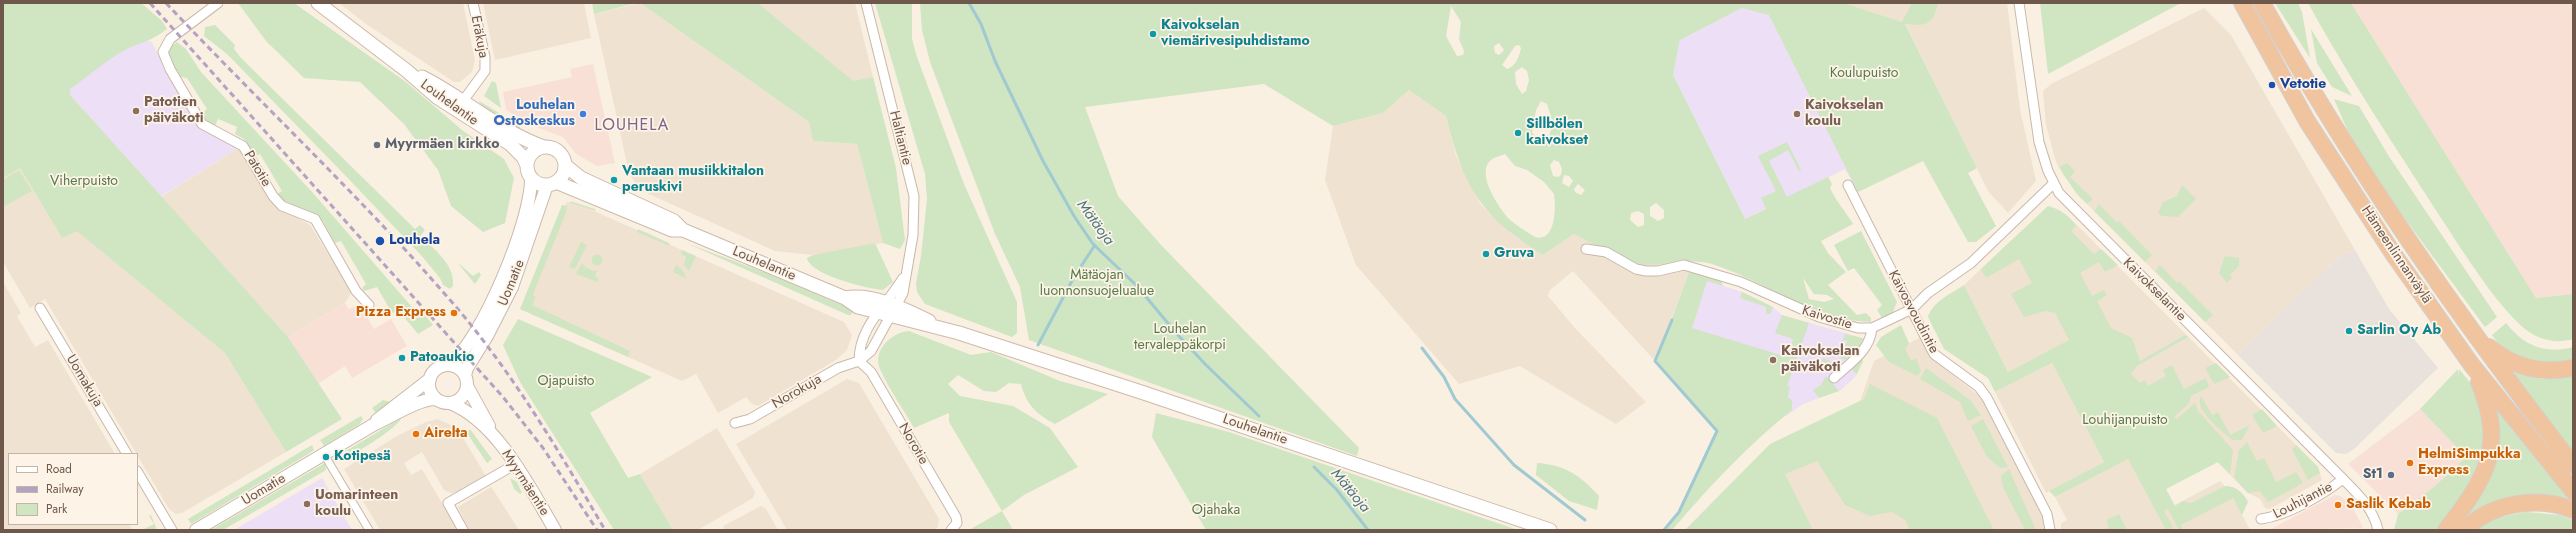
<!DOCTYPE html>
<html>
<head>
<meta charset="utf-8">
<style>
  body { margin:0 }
  #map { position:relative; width:2576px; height:533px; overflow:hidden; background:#f9f0e2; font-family:Jost,sans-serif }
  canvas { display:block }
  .frame { position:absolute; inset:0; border:4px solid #6e574b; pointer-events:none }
  .legend { position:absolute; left:8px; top:453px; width:130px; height:72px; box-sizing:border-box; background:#fdf4e7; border:1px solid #c4b5a9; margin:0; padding:5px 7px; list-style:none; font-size:12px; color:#6e574b }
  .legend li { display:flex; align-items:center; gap:8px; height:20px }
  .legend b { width:20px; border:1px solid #c4b5a9 }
</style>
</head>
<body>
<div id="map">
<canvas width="2576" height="533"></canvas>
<div class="frame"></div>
<ul class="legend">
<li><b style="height:5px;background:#fff"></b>Road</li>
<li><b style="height:5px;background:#b3a2c1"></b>Railway</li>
<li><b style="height:11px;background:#d0e5c2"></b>Park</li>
</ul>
</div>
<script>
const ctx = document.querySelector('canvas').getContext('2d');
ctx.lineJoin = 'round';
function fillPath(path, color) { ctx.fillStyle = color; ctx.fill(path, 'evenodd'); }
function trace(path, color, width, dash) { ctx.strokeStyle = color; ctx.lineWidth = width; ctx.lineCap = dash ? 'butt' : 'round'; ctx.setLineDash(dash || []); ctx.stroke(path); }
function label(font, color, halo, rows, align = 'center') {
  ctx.font = font + ' Jost,sans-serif'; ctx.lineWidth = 3.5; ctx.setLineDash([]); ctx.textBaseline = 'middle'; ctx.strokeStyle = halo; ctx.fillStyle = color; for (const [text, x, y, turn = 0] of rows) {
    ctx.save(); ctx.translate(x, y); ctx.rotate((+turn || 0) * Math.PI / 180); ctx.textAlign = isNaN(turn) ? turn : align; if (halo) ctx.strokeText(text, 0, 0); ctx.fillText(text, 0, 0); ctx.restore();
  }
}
fillPath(new Path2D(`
  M339,3H463L475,60L472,72L460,82H454L366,24Z
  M483,3H584L591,38L495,60Z
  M640,3L809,122L813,141L857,144L883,243L813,255L775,251L640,190L629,173L594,14Z
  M758,3H855L873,77L853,82Z
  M1844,3H2007L2020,109L2036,181L2008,213L1988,191L1905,23Z
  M2204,8L2231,35L2355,250L2341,256L2308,286L2238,355L2077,194L2064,176L2056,162L2046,125L2043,91L2051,84Z
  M1409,90L1446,116L1456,156L1481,205L1515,237L1543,255L1574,234L1639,264L1677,262L1689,272L1655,361L1573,271L1550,290L1548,296L1574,327L1646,402L1616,424L1520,366L1459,384L1356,265L1325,180L1333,126L1383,113Z
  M240,147L271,202L310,225L352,292L345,303L288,337L161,197Z
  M20,168L62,238L77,230L225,353L286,452L182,513L176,514L169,509L45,299L30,308L3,262V178Z
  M567,202L576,203L844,322L852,335L847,350L836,360L758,406L752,404L746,397L718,413L696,374L682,381L520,309Z
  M2074,222L2318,467L2322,480L2270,509L2265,508L2260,499L2248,493L2071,314L2035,243Z
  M2016,236L2070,340L2008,372L1964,285Z
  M3,282L21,313L17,316L35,347L48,340L115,454H9V524H129L132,530H3Z
  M1921,337L1934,360L1978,395L1986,405L2029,486L2043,518L2045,530H1788L1761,478L1848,436L1874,361Z
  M2052,363L2104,462L2046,493L1995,392Z
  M847,379L859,383L939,519L938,527L933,530H787L736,444Z
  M438,419L457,428L486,476L458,492L451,493L444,490L422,452L404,463L411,475L422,469L458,530H380L344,469L397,436L426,422Z
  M717,428L755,492L753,498L698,530H673L640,474Z
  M2128,458L2158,514L2220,481L2231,493L2250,530H2061V523L2067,520L2055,497Z
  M491,487L492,488L519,530H469L458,507Z
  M761,506L766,509L778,530H725L723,526Z`), '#f0e2d1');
fillPath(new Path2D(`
  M2351,3H2573V294L2536,298Z
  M593,64L615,163L597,166L576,154L563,137L531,125L506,110L503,92L572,77L570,69Z
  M345,303L349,309L360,305L374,329L391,319L407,346L352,378L345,366L318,384L288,337Z
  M2420,409L2466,457L2435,486L2398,514L2348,464Z
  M2335,495L2340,496L2352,506L2363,528L2269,530Z`), '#f9e0d6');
fillPath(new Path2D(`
  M2355,250L2389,309L2438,368L2354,449L2346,454L2336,453L2238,355L2308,286L2341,256Z`), '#e9e2dc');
fillPath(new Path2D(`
  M1742,8L1769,14L1867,188L1858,192L1845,169L1745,219L1673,75L1680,40Z
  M115,40L151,41L197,126L240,147L160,197L70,95V86Z
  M1702,279L1742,292L1773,307L1782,315L1866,339L1863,359L1856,376L1841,390L1803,404L1786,416L1669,342Z
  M322,478L352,530H234Z`), '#eddff5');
fillPath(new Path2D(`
  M3,3H141L162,21L167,29C151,41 145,41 129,48C108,58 89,76 70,89V95L288,337L342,419L286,452L225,353L77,231L62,238L20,168L3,178Z
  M238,3H294L406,82L462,130L504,159L514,178L505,223L483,232L451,206L438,170L404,124L360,82L304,78L266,41Z
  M592,3H636L594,14Z
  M640,3H758L853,81L873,77L896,168L905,240L900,249L883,243L857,144L813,141L809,122Z
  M875,3H912V39L917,57L964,184L1017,302V333L1012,337L925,304L917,292L916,283L921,256L927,199L925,174Z
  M920,3H1527L1531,5L1530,3H1844L1902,22L1912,3H1938C1933,26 1926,26 1905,24L1977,168L1968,173L1996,226L1976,242H1968L1923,161L1858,192L1769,15L1742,8L1680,40L1673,75L1745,219L1766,209L1761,198L1776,191L1758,156L1787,142L1801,170L1799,171L1788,150L1769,161L1787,197L1828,177L1832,184L1830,188C1836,201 1846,212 1853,224L1821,241L1828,253L1846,272L1828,285L1857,315L1866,313L1871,318V322C1814,321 1765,281 1712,264C1688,257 1665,267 1640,264C1626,263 1589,241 1574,234L1543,255C1480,216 1463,186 1446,116L1409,90L1383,113L1333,126L1264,84L1085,107L1118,196L1161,245L1359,448L1357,456L1029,340L1020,287L995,234L930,62L922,30ZM1451,6L1461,22L1459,39L1464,51L1463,55L1457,56L1446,36ZM1499,43L1504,50L1499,55L1495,53L1494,46ZM1519,45L1521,48C1519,57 1516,66 1507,69L1502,65L1515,46ZM1522,67L1527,71L1529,80L1526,91L1522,94L1516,84L1515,72ZM1541,101L1547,104L1553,123L1548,140L1543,143L1532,133L1536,110ZM1505,154L1515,166L1527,170L1544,182L1554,194C1556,207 1556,243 1535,237C1526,231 1517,226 1509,219C1499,208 1475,173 1491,160C1494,157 1501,156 1505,154ZM1554,160L1559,162L1562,169L1561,175L1558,177L1553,176L1550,165ZM1564,175L1569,176L1573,181L1569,187L1562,183ZM1578,184L1585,190L1581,195L1575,192L1574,189ZM1656,203L1664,210V218L1658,221L1650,216V207ZM1638,211L1644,214V225L1638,227L1630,220L1631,213ZM1803,278L1814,294L1827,295L1834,299L1824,302L1809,299Z
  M2040,3H2181L2048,74Z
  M2275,3H2298L2302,12L2310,58Z
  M2308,3H2351L2536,298L2573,294V339C2556,344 2539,340 2525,329C2495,304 2461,248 2439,215C2394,145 2348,76 2308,3Z
  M215,25L235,45L234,49L241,58L415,229L420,225L425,230L420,236C434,249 455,264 453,286L450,289L443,285L440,278L420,254L341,171L227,54L204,36L205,27Z
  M2311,29L2352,96L2332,87L2317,63Z
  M177,42L186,49L201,72L313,193L418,314L425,315L433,325L418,334L399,311L392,313L377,287L364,291L362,288L366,284L341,241L335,243L323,221L281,199L277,194L282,191L260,154L254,157L244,139L235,134L237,127L218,119L215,126L207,122L201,114L207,109L187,78L180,77L170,60L168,49Z
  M492,81L496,83L501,108L484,96Z
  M2334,99L2359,106L2388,155L2497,317L2485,327L2397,208L2352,141Z
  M479,101L516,123L520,126V131L482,108Z
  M2067,163L2075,171L2070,177L2093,199L2087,204L2077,194L2059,167Z
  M19,170L32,191L3,207V180Z
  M2182,185L2196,199L2178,217L2162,216L2158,213L2163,202L2177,196Z
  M570,201L595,209L596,211L571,203Z
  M2099,204L2117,223L2119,221L2152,255L2145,262L2094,211Z
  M562,205L567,206L566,213L535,289L533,296L536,297L532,305L630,351L628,357L520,309Z
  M2048,206C2060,209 2070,216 2076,226L2071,231L2094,254L2101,249L2118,265L2105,272L2099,262L2080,273L2092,296L2104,290L2107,295L2097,301L2111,328L2132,338L2140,361L2185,335L2188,337L2137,366L2131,374L2140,383L2145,380L2148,386L2166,376L2163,370L2172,365L2184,389L2206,378L2209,387L2191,396L2189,403L2174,417L2177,419L2195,403L2198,411L2233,450L2230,474L2218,462L2166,489L2175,506L2183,501L2191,503L2225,486C2236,486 2244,493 2248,502L2242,515L2233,498L2181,525L2183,530H2179L2168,509L2164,511L2173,527L2166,530L2128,459L2055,497L2049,491L2104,462L2052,363L1995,392L1988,378L1944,349L1928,317C1933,301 1951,294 1964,285L2008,372L2069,340L2055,313L2045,311L2024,317L2011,294L2032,283L2019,259L1986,278L1981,269Z
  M638,229L669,243L670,246L637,232Z
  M1861,231L1897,302L1893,312L1882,318L1877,310L1882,305L1854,268L1848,271L1834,245Z
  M581,242L587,245L575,269L569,267Z
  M686,243L766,273L854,310L851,315H848Z
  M875,243L893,282L883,290C868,289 810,275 807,258L813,255Z
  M682,250L696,256L689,271L684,265L686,257L681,254Z
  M591.5 260a5.5 5.5 0 1 1 11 0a5.5 5.5 0 1 1-11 0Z
  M2225,256L2239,258V266L2230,275L2232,278L2227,283L2219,273Z
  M457,262L473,276L479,272L481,275L475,284Z
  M582,263L585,267L593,271L597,270L595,275L598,279V282L576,274Z
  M676,265L683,271L687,279L673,272Z
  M2160,265L2177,283L2179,281L2213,315L2205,322L2155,271Z
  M1685,269L1721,280L1723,286L1707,281L1692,328L1787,357L1793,339L1775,333L1782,315L1809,323L1787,386L1790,387L1788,397L1792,400V410C1748,445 1709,487 1672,530H1664L1679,512L1717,431L1656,361L1689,272Z
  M1742,292L1773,307L1770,314H1766V307L1740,298Z
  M518,319L652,377L590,413L628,478L640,474L673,530H614L520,382L503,345Z
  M2506,323C2523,345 2545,355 2573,347V361C2539,368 2512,363 2492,335Z
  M1901,325L1909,343L1905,349L1911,361L1916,358L1921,371L1917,376L1889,362L1876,345L1881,337Z
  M909,331L971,355L991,352L1060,381L1108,394L1055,424C1036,414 1026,404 1021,384L1009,383L996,392L984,391L958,375L948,384L960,396L1013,406L1050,428L1078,467L1024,495L1002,511L1013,530H969L1002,511L949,422V413L914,428C903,409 889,389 880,369C872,350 892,332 909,331Z
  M1845,334L1866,339L1854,355L1845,360L1839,357L1843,356L1847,341L1843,340Z
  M1823,358L1832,362L1835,367L1831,371L1820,365Z
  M1862,359L1863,361L1857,374L1851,369Z
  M2216,363L2230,377L2214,384L2205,368Z
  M1926,368L1970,400L1981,415L1968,421L1960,402L1920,379Z
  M2458,369V376L2459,369L2474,387L2478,397L2487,442L2474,483L2438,530H2394L2398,514L2435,486L2466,457L2420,409Z
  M2515,373L2542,379L2573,373V451L2513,375Z
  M1826,376L1839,391L1819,398L1813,390L1821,385Z
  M1870,384L1937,418L1994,530H1909L1906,521L1892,512L1870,516L1845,505L1817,461L1785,474L1813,530H1685L1770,444L1864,399Z
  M2201,396L2212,415L2218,412L2230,435L2250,425L2242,440H2232C2223,432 2193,409 2201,396Z
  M383,400L390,402L376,413L372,408Z
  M2262,409L2277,426L2263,433L2252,415Z
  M2498,411L2568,499L2532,501L2458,530H2451L2473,501Z
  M1156,413L1229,432L1518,530H1206L1152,437Z
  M361,416L363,419L360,424L324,446L320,440Z
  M401,418C400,427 340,465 332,462L331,460Z
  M1983,419L2008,467L2000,468L1987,457L1971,426Z
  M470,429L492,459L487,463L467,433Z
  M2247,442L2257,461L2264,458L2276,482L2296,472L2303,483L2268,502L2260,491L2248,493L2234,478L2239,450Z
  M312,445L314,450L310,453L191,524L188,519Z
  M2296,445L2318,467L2320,473L2308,480L2292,449Z
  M325,463L326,470L223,530H211Z
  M1537,463C1565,465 1580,475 1599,496L1597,510L1569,501L1536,475Z
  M2009,469L2036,530H2025L2003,487L2001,476Z
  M510,478L517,482L522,493L520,494L514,489Z
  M2526,512L2560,515L2573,520V530H2475L2494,518Z
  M2119,514L2127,530H2104L2109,527L2106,520Z
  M151,515L157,530H142L154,524L149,516Z`), '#d0e5c2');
trace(new Path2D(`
  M969,3L981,24L995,61L1043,161L1074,216L1093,244L1136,285L1177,334L1206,365L1259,416
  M1038,345L1074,277L1095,245
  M1422,348L1444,377L1455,399L1514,465L1585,520
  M1314,467L1337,490L1368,530
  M1664,530L1679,512L1717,431L1655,361L1672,320`), '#a0cad1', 3);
const pedestrian = new Path2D(`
  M328,461L369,530`);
const minor = new Path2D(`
  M218,3L170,39L163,52L170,69L202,124L243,146L273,196L282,206L315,219L356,291L369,305
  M2019,3L2039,142L2048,171L2059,193L2343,479C2358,494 2373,508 2378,530
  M460,105L485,71V57L473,3
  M1848,185L1934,354L1979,387L1987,398L2047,514L2050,530
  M1586,249L1606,252L1636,269L1646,271H1658L1684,265L1741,282L1819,317L1858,328H1872L1912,309L1928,293L1971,263L2053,184
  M40,308L127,454
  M859,361L871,372L956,517L957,523L951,530
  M859,361C859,326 887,305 903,278
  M1834,378C1850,363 1870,351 1872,328
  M735,423L750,419L838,368L859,361L871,351L903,293L913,235L914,196L866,3
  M137,471L172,530
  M2261,519C2288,515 2321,496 2343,479
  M463,530L448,503L514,465`);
const tertiary = new Path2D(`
  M429 384a19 19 0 1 1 38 0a19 19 0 1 1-38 0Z
  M449,365C482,341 532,219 531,178
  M465,375L467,368L487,336L512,287L547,185
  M467,386L489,426
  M450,403C498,422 530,488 555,530
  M377,420L430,379
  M196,530L373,425C391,417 418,399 436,399`);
const secondary = new Path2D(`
  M318,3L407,71L438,98L510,144L523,157L527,165
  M422,77C464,98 499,131 544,147
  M527 166a19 19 0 1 1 38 0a19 19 0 1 1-38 0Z
  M565,165L581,178L674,221L683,230L845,298L858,307L959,333L1144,393L1550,530
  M556,182L672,230H683
  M845,298C873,293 904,309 929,321`);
const trunk = new Path2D(`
  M2242,3L2307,121L2394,255L2471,364L2573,491
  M2262,3C2352,166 2459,318 2573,465
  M2489,347C2515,368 2540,374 2573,368
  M2446,530C2486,478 2506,448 2479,382
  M2465,530C2490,503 2539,495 2573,510`);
trace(pedestrian, '#c9b8aa', 9);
trace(minor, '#c9b8aa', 11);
trace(tertiary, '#c9b8aa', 14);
trace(secondary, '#cebaaa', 15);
trace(trunk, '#d6d0cd', 18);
trace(pedestrian, '#fff', 7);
trace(minor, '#fff', 9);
trace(tertiary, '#fff', 12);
trace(secondary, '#fff', 13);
trace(trunk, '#f0c49e', 16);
trace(new Path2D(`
  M150,3L503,397L543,448L597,530
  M166,3C260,103 361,197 451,301C511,370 559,451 605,530`), '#b3a2c1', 3, [6, 4]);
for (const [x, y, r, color] of [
  [1153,34,4,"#0f9aa8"],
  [2272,85,4,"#1a4fb4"],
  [136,111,4,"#8d6e63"],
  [583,114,4,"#3f7fe0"],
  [1797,114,4,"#8d6e63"],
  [1518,133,4,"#0f9aa8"],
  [377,145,4,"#6b7280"],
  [614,180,4,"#0f9aa8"],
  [380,241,5,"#1a4fb4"],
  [1486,254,4,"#0f9aa8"],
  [454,313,4,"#e8710a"],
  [2349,331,4,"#0f9aa8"],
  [402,358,4,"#0f9aa8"],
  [1773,360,4,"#8d6e63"],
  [416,434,4,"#e8710a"],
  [326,457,4,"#0f9aa8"],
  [2410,463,4,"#e8710a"],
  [2391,475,4,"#5c6f8a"],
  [307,504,4,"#8d6e63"],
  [2338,505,4,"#e8710a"]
]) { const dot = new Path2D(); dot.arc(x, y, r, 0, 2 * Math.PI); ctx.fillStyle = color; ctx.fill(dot); trace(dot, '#fdf4e7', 1.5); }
label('bold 14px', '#0d838f', '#fdf4e7', [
  ["Kaivokselan",1161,26],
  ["viemärivesipuhdistamo",1161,42],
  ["Sillbölen",1526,125],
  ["kaivokset",1526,141],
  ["Vantaan musiikkitalon",622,172],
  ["peruskivi",622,188],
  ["Gruva",1494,254],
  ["Sarlin Oy Ab",2357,331],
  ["Patoaukio",410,358],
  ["Kotipesä",334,457]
], 'left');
label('14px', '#6e574b', '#fdf4e7', [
  ["Eräkuja",479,37,79],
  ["Louhelantie",449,103,36],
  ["Haltiantie",900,138,76],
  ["Patotie",257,169,59],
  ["Hämeenlinnanväylä",2396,255,56],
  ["Louhelantie",764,264,23],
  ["Uomatie",512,283,-68],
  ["Kaivokselantie",2154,290,45],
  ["Kaivosvoudintie",1913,312,62],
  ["Kaivostie",1827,318,17],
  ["Uomakuja",84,381,59],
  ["Norokuja",797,392,-30],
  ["Louhelantie",1255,430,19],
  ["Norotie",913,444,60],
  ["Myyrmäentie",525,483,57],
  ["Uomatie",264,490,-31],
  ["Louhijantie",2303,501,-27]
]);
label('14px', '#557947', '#fdf4e7', [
  ["Koulupuisto",1864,74],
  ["Viherpuisto",84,182],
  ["Mätäojan",1097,276],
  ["luonnonsuojelualue",1097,292],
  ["Louhelan",1180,330],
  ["tervaleppäkorpi",1180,346],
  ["Ojapuisto",566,382],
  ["Louhijanpuisto",2125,421],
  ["Ojahaka",1216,511]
]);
label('bold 14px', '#164399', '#fdf4e7', [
  ["Vetotie",2280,85],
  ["Louhela",389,241]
], 'left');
label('bold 14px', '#785e54', '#fdf4e7', [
  ["Patotien",144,103],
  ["päiväkoti",144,119],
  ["Kaivokselan",1805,106],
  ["koulu",1805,122],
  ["Kaivokselan",1781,352],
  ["päiväkoti",1781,368],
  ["Uomarinteen",315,496],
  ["koulu",315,512]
], 'left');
label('bold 14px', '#366cbe', '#fdf4e7', [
  ["Louhelan",575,106],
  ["Ostoskeskus",575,122]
], 'right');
label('bold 14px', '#5b616d', '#fdf4e7', [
  ["Myyrmäen kirkko",385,145]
], 'left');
label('bold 14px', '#c56008', '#fdf4e7', [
  ["Pizza Express",446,313,"right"],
  ["Airelta",424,434],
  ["HelmiSimpukka",2418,455],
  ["Express",2418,471],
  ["Saslik Kebab",2346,505]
], 'left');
label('bold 14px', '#4e5e75', '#fdf4e7', [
  ["St1",2383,475]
], 'right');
label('italic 15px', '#477680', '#fdf4e7', [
  ["Mätäoja",1095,223,54],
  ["Mätäoja",1350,491,50]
]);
ctx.letterSpacing = '1px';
label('16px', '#7d638b', '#fdf4e7', [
  ["LOUHELA",632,126]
]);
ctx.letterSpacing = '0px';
</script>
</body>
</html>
